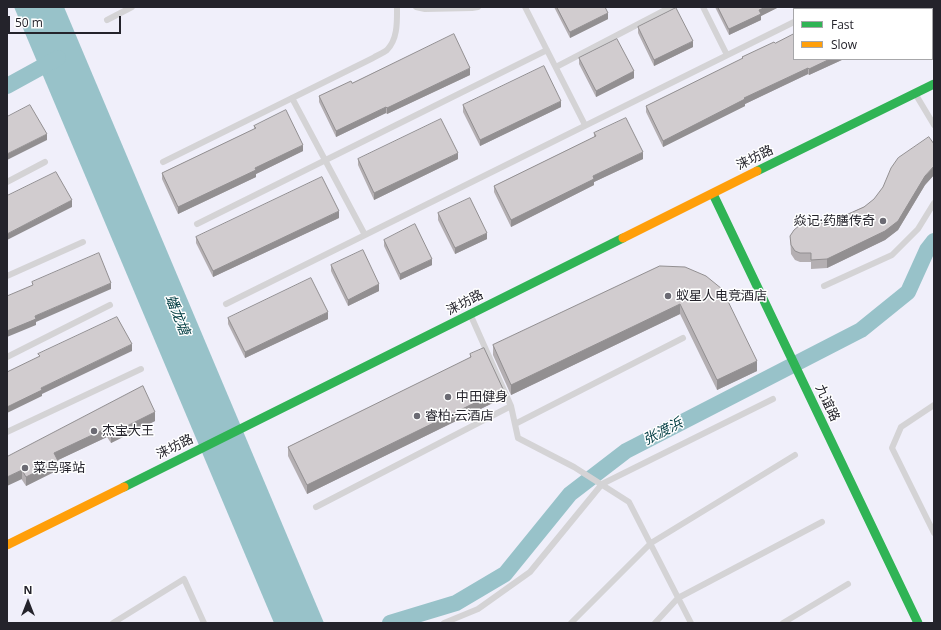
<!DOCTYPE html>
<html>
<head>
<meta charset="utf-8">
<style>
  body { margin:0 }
  #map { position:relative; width:941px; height:630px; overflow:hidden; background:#f0effa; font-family:"Open Sans",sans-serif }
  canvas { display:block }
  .frame { position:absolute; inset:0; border:8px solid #24232b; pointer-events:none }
  .legend { position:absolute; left:793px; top:8px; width:140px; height:52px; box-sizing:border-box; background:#fff; border:1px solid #a7a7aa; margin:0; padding:5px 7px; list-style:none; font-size:12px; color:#24232b }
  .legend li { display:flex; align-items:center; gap:8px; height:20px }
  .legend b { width:20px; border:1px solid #a7a7aa }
  .north { position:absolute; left:8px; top:582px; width:40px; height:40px; -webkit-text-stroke:3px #fff; paint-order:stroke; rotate:0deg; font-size:11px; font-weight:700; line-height:16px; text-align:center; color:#24232b }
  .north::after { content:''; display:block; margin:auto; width:14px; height:18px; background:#24232b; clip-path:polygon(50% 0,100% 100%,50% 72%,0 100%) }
  .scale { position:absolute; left:8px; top:16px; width:113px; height:18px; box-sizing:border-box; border:2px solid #24232b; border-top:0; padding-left:5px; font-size:12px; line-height:14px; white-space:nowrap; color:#24232b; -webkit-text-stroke:3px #fff; paint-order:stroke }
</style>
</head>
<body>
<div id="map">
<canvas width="941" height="630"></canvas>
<div class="frame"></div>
<ul class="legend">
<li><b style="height:5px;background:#30b455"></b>Fast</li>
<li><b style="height:5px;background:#ff9f0a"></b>Slow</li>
</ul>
<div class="north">N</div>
<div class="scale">50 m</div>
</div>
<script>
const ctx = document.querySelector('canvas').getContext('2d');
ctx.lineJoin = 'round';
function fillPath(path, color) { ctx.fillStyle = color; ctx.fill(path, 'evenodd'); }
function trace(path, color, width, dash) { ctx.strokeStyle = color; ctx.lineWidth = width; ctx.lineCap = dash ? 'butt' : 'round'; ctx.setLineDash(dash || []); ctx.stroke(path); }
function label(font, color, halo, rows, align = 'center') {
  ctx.font = font + ' "Open Sans","Noto Sans SC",sans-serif'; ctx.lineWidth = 3; ctx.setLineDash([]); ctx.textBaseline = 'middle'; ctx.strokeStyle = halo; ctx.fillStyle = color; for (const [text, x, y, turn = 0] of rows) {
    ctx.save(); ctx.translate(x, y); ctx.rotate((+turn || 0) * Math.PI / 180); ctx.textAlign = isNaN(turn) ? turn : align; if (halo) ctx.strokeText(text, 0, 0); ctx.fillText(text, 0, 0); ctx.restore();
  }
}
fillPath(new Path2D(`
  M14,7H64L324,623H274Z`), '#98c2c9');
trace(new Path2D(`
  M7,86L58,58
  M390,623L456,603L505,574L570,494L626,451L861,330L908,292L927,250L934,241`), '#98c2c9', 16);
trace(new Path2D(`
  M416,7L425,9L472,8L478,7
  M525,7L585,125
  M703,7L727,55
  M820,9L824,7
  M107,20L132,7
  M556,67L671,7
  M916,95L934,125
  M292,98L365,235
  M163,162L373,58C378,55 383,53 387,50C398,39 397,21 397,7
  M7,182L45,162
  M197,224L547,50
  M7,276L83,242
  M824,286L892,255L918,229L934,203
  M226,304L794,22
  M471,316L511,406L518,438L574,467L629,502L691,623
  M7,357L110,305
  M934,405L901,427L892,448L934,533
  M515,424L683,338
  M7,432L141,369
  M316,507L511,406
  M113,623L184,579L204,623
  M444,623L478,609L530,572L602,484L773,399
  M571,623L651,543L795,455
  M655,623L678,598L822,522
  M783,623L848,584`), '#d4d3d5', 6);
trace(new Path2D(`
  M757,171L934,84
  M713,194L918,623
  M124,487L623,238`), '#30b455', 9);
trace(new Path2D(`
  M623,238L757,171
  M7,545L124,487`), '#ff9f0a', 9);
fillPath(new Path2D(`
  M554,7H605L608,19L570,38Z
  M715,7H779L761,16V20L729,35Z
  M904,7H934L932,9H905Z
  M638,27L693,47L654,66L638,33Z
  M775,43L794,59H844L809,75L808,74L745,104V106L663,147L646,112V106L742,59V57Z
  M579,58L634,78L596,97L579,64Z
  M470,75L387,114L386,113L336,137L319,102V96L352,83Z
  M463,105L561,107L480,146L463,112Z
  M254,126L303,151L256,174V177L178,214L162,179V173L254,129Z
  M594,133L643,159L594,182V185L511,227L494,192V186L594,137Z
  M358,159H458L374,200L358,165Z
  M934,175L925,185L898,230L885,240L827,268L811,269V262H800L795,260L791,254L790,236L813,225L828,223Z
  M438,213L487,239L455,254L438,220Z
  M339,218L213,277L196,243V237Z
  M384,240L432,265L400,280L384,246Z
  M331,265L379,291L348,306L331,271Z
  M660,266L757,371L717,390L680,314L511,395L493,355V345Z
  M228,318L328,319L245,358L228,324Z
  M470,354L503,398L307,494L288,456V447L470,358Z
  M143,386L155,421L111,443L107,437L58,460V470L26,486L7,457Z`), '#b4afb2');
fillPath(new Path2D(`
  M766,7H779L761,16V20L729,35V29L759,10Z
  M934,8V14L932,15V9Z
  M608,13V19L570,38V32Z
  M693,41V47L654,66V60Z
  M830,59H844L809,75V69Z
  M470,68V75L387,114V108Z
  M808,68V74L745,104V106L663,147V141L744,98Z
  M634,71V78L596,97V91Z
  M561,101V107L480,146V140Z
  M386,107V113L336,137V131Z
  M47,134V140L7,160V154Z
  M303,145V151L256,174V177L178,214V207L255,168Z
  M643,152V159L594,182V185L511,227V220L593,176Z
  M458,153V159L374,200V193Z
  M934,166V175L925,185L898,230L885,240L827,268V259L925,176Z
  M72,200V207L7,240V234Z
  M339,211V218L213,277V271Z
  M487,233V239L455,254V248Z
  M432,259V265L400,280V274Z
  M111,283V289L36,322V325L7,337V331L35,316Z
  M379,284V291L348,306V300Z
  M680,304V314L511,395V385Z
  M328,312V319L245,358V352Z
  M132,344V351L42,394V396L7,413V407L41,388Z
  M757,361V371L717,390V380Z
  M503,389V398L307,494V485Z
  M155,412V421L111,443V434Z
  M107,428V437L54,462V453Z
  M58,461V470L26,486V477Z
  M22,470V479L7,486V477Z`), '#928f91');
const building = new Path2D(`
  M557,7H605L608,13L570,32Z
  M718,7H766L759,10L761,14L729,29Z
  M854,7H879L880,9H850Z
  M907,7H934V8L932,9H908Z
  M676,8L693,41L654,60L638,27Z
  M454,34L470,68L387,108L386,107L336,131L319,96L351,81L352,83Z
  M794,34V59H830L809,69L808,68L744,98L745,99L663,141L646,106L743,58L742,57L774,42L775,43Z
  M617,39L634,71L596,91L579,58Z
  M544,66L561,101L480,140L463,105Z
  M30,105L47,134L7,154V117Z
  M286,110L303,145L255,168L256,170L178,207L162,173L256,128L254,126Z
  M626,118L643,152L593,176L594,179L511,220L494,186L596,136L594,133Z
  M441,119L458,153L374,193L358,159Z
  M929,137L934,144V166L925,176L898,221L885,231L827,259L811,260V253H800L795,251L791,245L790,236L794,230L800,225H813V223H828L864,207L874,199L883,187L891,168L898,158Z
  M56,172L72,200L7,234V196Z
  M322,177L339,211L213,271L196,237Z
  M470,198L487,233L455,248L438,213Z
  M415,224L432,259L400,274L384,240Z
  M363,250L379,284L348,300L331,265Z
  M99,253L111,283L35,316L36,319L7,331V296L33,285L32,282Z
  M660,266L685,267L706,276L722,289L757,361L717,380L680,304L511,385L493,345Z
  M311,278L328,312L245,352L228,318Z
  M117,317L132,344L41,388L42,390L7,407V372L40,356L38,354Z
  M484,348L503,389L307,485L288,447L471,357L470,354Z
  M143,386L155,412L111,434L107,428L54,453L58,461L26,477L22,470L7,477V457Z`);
fillPath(building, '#d1cccf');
trace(building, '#928f91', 1);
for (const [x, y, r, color] of [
  [883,221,4,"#6b6a73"],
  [668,296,4,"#6b6a73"],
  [448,397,4,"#6b6a73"],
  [417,416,4,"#6b6a73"],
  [94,431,4,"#6b6a73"],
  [25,468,4,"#6b6a73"]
]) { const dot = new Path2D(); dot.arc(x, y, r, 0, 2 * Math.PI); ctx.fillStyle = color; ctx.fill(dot); trace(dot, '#fff', 1.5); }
label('13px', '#24232b', '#fff', [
  ["涞坊路",755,158,-26],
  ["涞坊路",465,303,-27],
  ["九谊路",827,403,65],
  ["涞坊路",175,447,-26]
]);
label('13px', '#24232b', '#fff', [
  ["焱记·药膳传奇",875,221,"right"],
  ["蚁星人电竞酒店",676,296],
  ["中田健身",456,397],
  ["睿柏·云酒店",425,416],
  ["杰宝大王",102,431],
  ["菜鸟驿站",33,468]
], 'left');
label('italic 14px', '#084247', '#fff', [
  ["蟠龙塘",177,315,68],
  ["张渡浜",663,432,-27]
]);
</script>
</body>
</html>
